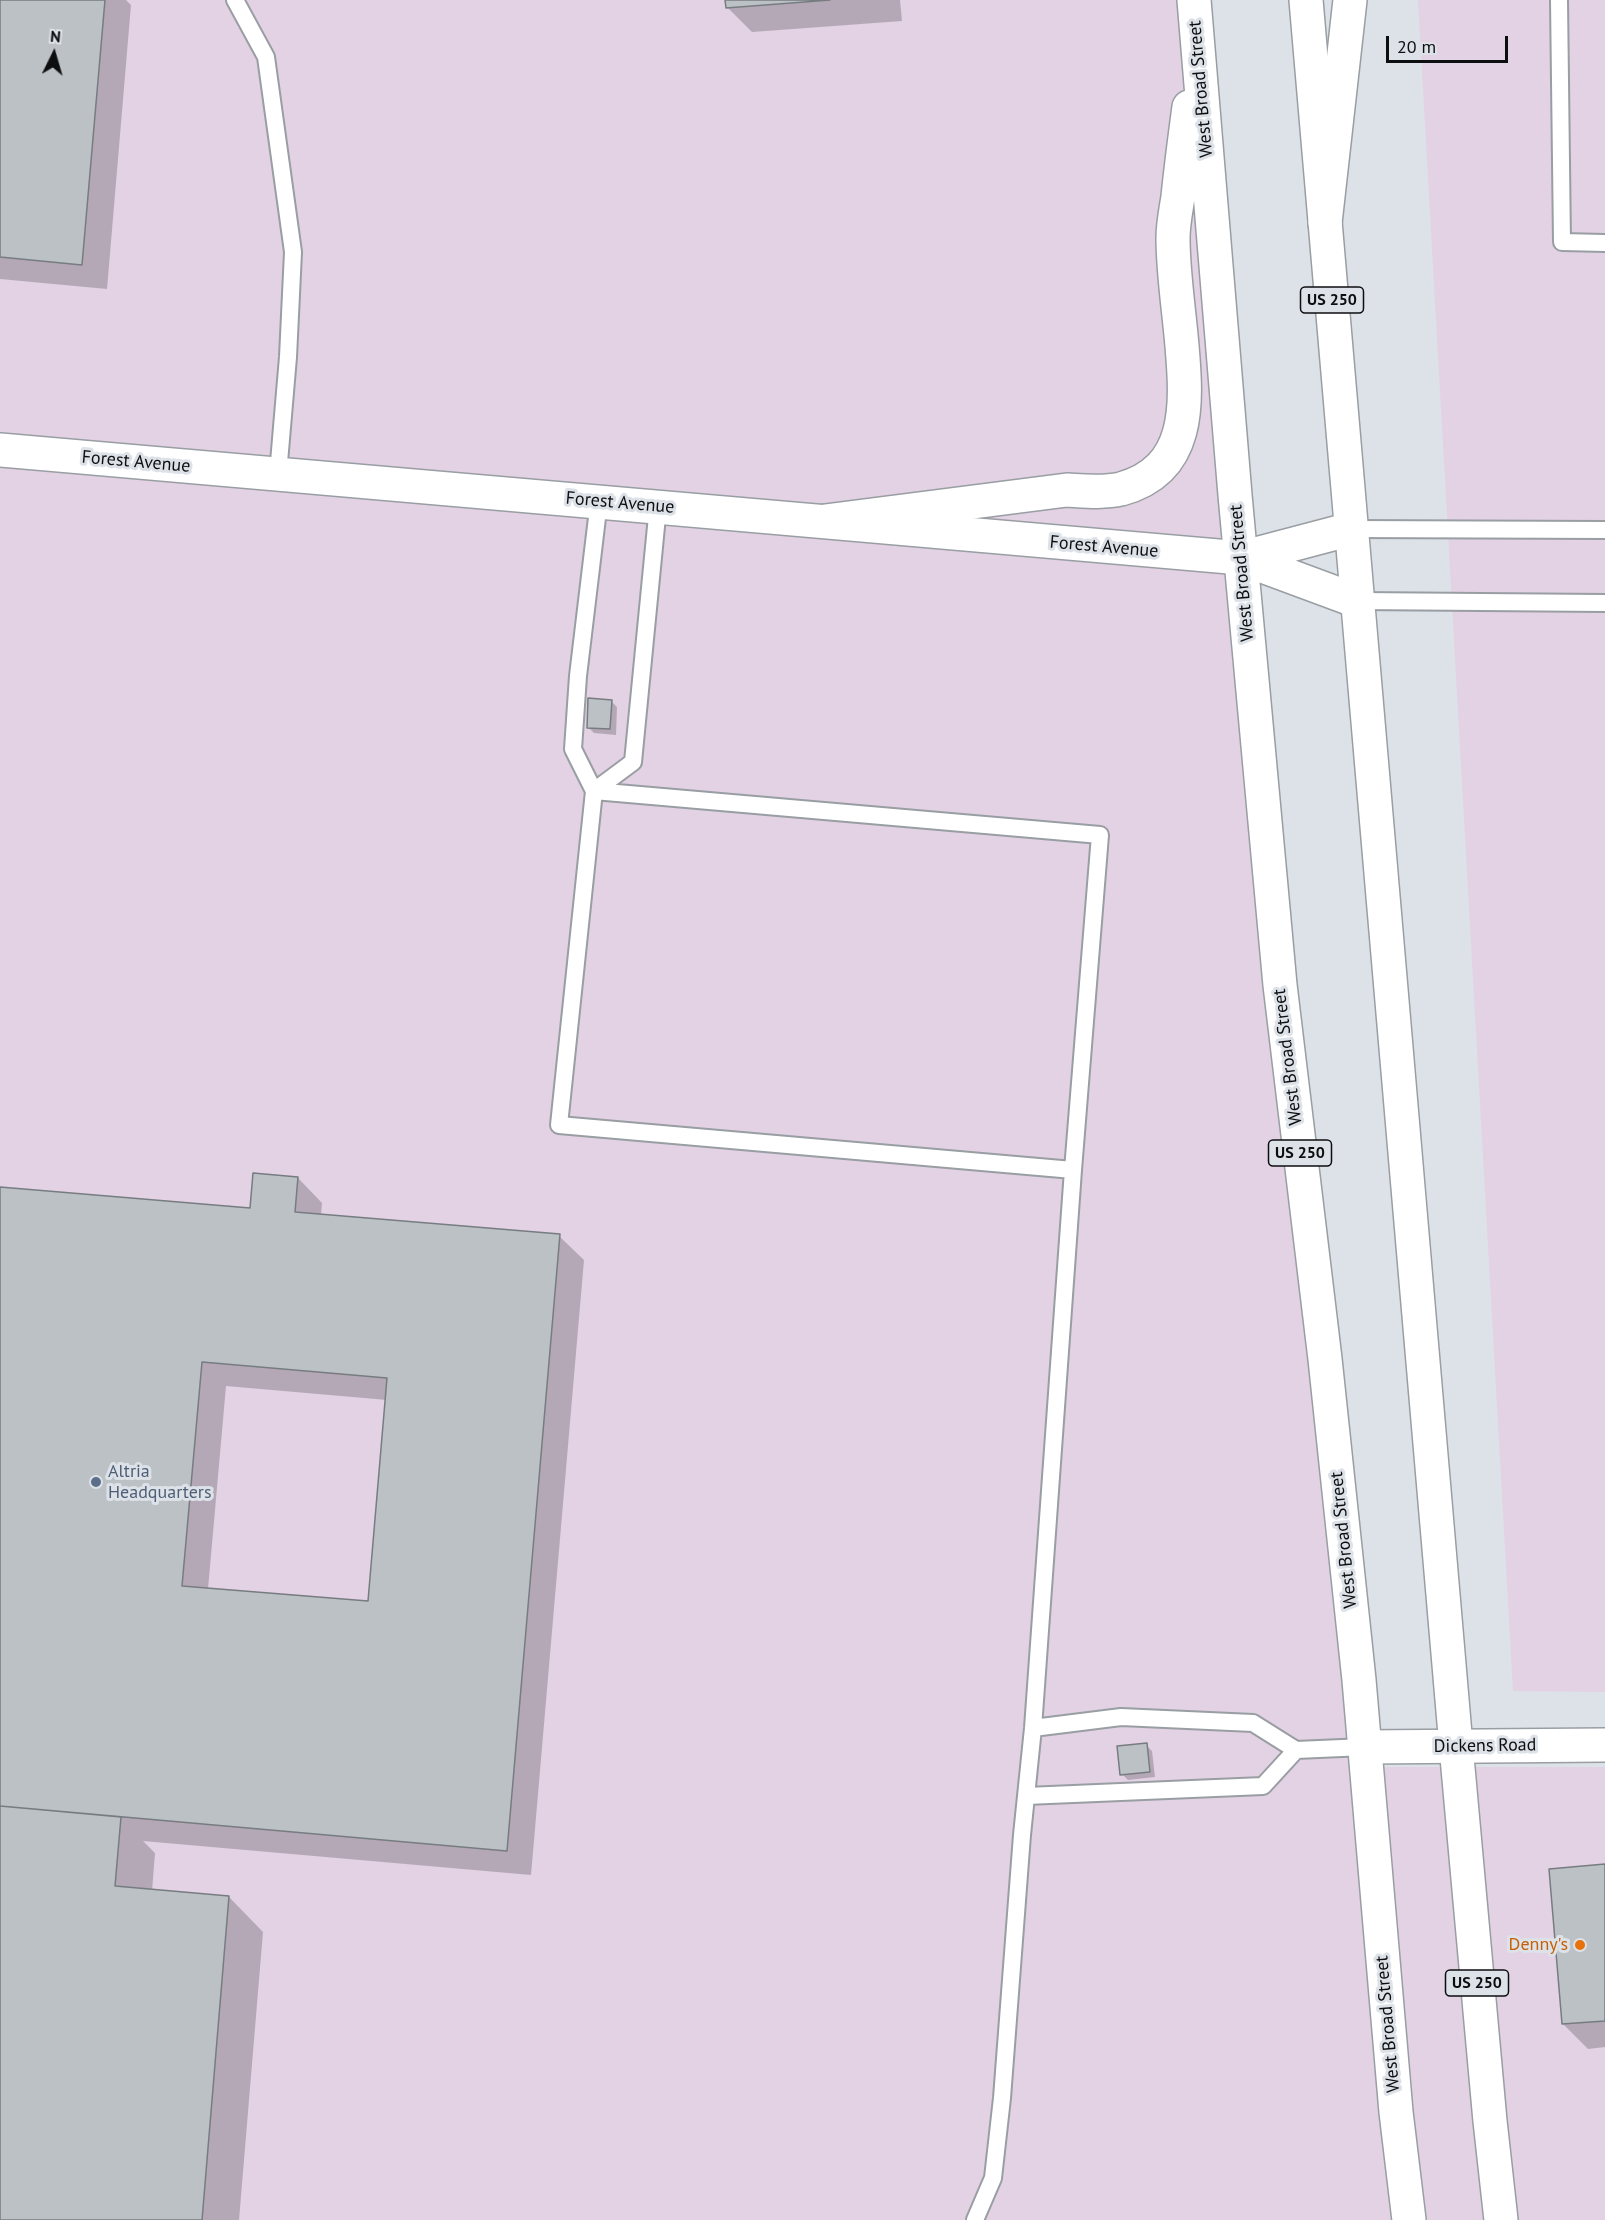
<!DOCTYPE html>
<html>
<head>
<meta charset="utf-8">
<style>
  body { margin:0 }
  #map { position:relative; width:1605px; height:2220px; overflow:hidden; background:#dde2e8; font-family:"PT Sans",sans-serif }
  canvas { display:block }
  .north { position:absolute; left:24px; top:24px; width:60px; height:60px; -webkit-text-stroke:4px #dde2e8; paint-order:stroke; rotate:5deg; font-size:16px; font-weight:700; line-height:24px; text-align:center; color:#0d0e10 }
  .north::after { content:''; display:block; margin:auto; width:21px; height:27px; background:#0d0e10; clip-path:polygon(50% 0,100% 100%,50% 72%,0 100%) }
  .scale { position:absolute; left:1386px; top:36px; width:122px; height:27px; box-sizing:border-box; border:3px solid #0d0e10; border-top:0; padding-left:8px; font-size:18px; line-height:21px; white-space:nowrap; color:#0d0e10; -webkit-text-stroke:4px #dde2e8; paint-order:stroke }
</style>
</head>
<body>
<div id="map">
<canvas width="1605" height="2220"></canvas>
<div class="north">N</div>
<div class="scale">20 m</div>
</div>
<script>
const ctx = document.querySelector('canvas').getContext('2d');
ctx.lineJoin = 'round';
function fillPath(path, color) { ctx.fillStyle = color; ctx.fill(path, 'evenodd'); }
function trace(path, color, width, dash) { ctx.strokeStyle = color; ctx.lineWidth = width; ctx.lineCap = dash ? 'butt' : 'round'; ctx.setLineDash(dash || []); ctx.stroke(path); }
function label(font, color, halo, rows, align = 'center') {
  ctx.font = font + ' "PT Sans",sans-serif'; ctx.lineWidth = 6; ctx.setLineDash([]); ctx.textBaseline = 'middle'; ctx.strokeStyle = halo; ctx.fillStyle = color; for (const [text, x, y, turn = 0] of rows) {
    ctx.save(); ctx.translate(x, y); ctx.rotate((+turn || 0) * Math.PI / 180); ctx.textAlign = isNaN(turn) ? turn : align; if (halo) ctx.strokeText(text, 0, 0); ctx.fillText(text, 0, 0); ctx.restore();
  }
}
fillPath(new Path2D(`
  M0,0H1194L1363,1767H1605V2220H0Z
  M1418,0H1605V1692L1513,1691Z`), '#e2d2e4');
fillPath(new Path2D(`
  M0,0H126L131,5L107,289L0,279Z
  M727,0H900L902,21L752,32L727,7Z
  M611,701L617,707L616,735L594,733L588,727Z
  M298,1178L322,1203L321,1215L559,1236L584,1260L531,1875L143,1841L155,1853L152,1891L229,1897L263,1932L239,2220H0V1808L71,1814V1811L0,1805V1188L251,1209ZM226,1386L387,1400L370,1603L208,1589Z
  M1146,1745L1152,1751L1155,1777L1128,1780L1122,1774Z
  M1605,1866V2047L1588,2049L1563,2024Z`), '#0003');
const building = new Path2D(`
  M0,0H105L82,265L0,257Z
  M725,0H830L726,8Z
  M588,698L612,700L610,729L587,728Z
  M253,1173L298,1177L295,1212L560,1234L507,1851L0,1806V1187L250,1208ZM202,1362L387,1378L368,1601L182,1586Z
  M1147,1743L1150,1772L1120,1775L1117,1746Z
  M0,1806L121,1817L115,1886L229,1896L202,2220H0Z
  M1605,1864V2021L1562,2024L1549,1869Z`);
fillPath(building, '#bcc1c6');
trace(building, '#777c81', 1.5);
const lane = new Path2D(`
  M235,0L266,57L293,252L288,357L278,474
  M1559,0L1562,242L1605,243
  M599,501L578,676L573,749L594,791L633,762L658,506
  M1351,529L1605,530
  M1357,601L1605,603
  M1033,1728L1121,1717L1253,1723L1296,1750L1365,1747
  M1026,1796L1263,1786L1296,1750
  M975,2220L993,2178L1002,2098L1022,1835L1033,1728L1073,1170L1100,835L594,791L559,1125L1073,1170`);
const secondary = new Path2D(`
  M0,450L1241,558L1357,601
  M1241,558L1351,529
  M1365,1747L1605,1745`);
const primary = new Path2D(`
  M1194,0L1235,495L1280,985L1325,1359L1359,1680L1396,2112L1409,2220
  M1306,0L1456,1746L1490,2121L1501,2220
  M825,521L1067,490C1085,491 1103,493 1121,489C1191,470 1187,404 1182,346C1179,310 1173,273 1173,238C1173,224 1176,210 1178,197C1181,167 1185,137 1189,107`);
const highway = new Path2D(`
  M1325,223L1350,0`);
trace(lane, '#999ea3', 20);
trace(secondary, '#999ea3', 36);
trace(primary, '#999ea3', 36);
trace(highway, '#999ea3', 36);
trace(lane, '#fff', 16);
trace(secondary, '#fff', 33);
trace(primary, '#fff', 33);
trace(highway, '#fff', 33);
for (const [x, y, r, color] of [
  [96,1482,6,"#5c6f8a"],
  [1580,1945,6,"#e8710a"]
]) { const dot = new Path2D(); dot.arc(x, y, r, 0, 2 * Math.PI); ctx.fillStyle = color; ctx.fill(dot); trace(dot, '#dde2e8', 2); }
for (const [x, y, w] of [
  [1332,300,63],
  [1300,1153,63],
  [1477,1983,63]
]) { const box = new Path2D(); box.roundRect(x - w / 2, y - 13, w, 26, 4.5); ctx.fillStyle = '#dde2e8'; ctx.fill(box); trace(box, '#0d0e10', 1.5); }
label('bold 16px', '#0d0e10', null, [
  ["US 250",1332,300],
  ["US 250",1300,1153],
  ["US 250",1477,1983]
]);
label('18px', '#0d0e10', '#dde2e8', [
  ["West Broad Street",1201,89,-95],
  ["Forest Avenue",136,462,5],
  ["Forest Avenue",620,503,5],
  ["Forest Avenue",1104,547,5],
  ["West Broad Street",1242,573,-95],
  ["West Broad Street",1288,1057,-97],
  ["West Broad Street",1344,1540,-96],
  ["Dickens Road",1485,1746,-1],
  ["West Broad Street",1388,2024,-95]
]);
label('18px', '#4e5e75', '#dde2e8', [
  ["Altria",108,1472],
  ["Headquarters",108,1493]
], 'left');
label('18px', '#c56008', '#dde2e8', [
  ["Denny's",1568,1945]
], 'right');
</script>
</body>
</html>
